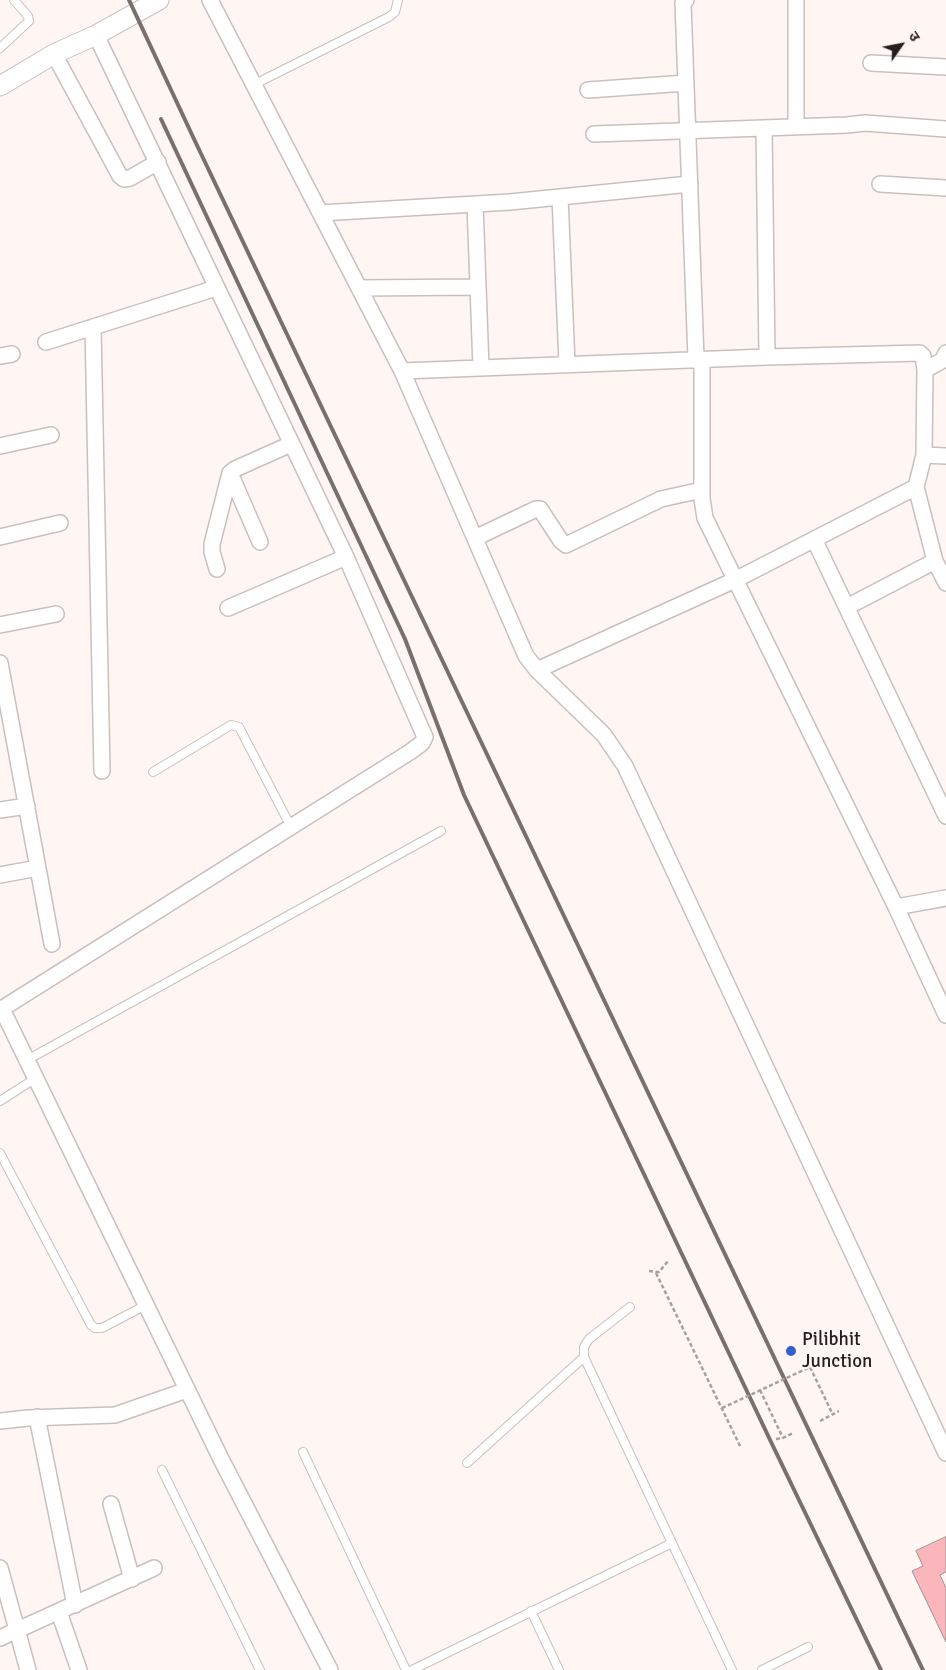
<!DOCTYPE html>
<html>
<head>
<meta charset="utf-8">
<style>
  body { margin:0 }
  #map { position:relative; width:946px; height:1670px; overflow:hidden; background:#fff6f4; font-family:Signika,"Noto Sans Devanagari",sans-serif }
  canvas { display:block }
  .north { position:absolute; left:876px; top:20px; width:50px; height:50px; -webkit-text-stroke:4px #fff6f4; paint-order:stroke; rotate:57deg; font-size:14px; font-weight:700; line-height:20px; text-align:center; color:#231f1e }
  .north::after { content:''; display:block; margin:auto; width:18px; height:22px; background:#231f1e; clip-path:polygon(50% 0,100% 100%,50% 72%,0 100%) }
</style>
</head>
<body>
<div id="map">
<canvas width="946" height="1670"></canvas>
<div class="north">उ</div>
</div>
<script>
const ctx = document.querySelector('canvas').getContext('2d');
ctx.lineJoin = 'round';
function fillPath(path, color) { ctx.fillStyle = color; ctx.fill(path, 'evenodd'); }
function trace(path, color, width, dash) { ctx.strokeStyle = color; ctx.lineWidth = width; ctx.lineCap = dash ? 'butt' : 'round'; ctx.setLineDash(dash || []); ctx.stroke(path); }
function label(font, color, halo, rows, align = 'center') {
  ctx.font = font + ' Signika,sans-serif'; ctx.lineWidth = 4.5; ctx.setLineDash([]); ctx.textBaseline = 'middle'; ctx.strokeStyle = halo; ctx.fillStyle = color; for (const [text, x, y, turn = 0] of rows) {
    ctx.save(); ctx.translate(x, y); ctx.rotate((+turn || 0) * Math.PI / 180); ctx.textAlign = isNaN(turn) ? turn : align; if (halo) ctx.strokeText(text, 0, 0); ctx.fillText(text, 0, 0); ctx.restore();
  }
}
const building = new Path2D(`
  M946,1537V1572L940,1575L946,1588V1642L912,1571L923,1566L916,1551Z`);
fillPath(building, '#fab6bb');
trace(building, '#9d9393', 1);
const service = new Path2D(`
  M0,48L29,21L28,16L14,0
  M253,85L389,17L395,12L398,0
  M153,772L231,725L239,727L291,827
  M27,1060L441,831
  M0,1101L36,1078
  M0,1153L91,1325L95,1328H102L146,1305
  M630,1307L589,1339L584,1347V1357L732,1670
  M303,1452L406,1670
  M467,1463L584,1357
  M162,1470L260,1670
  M531,1611L559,1670
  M412,1670L672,1543
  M762,1670L808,1647`);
const minor = new Path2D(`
  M210,0L402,371L526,656L537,670L604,735L625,766L946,1453
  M686,0L683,3L696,359
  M54,54L120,176L124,179L130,178L158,162
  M871,63L946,67
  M588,90L686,83
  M796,127V0
  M764,128L767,357
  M594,134L847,125L865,123L946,129
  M880,184L946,188
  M560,197L567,364
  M475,204L481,368
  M320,213L510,202L690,184
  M359,288L478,287
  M93,327L102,771
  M46,342L216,288
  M0,356L12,354
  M702,359V499L705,518L896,907L946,898
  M925,370L943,360L946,353
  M402,371L767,357L920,353L923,356L925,370L924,455L946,456
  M0,446L51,435
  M924,455L916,487L935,561L946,583
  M230,473L260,542
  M0,537L60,523
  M475,538L536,509H540L561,541L566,545L661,499L702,490
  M814,539L946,816
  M217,569L212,552V544L230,473L235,469L291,444
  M847,607L935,561
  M228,608L346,557
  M0,625L56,614
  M0,663L52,944
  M537,670L735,580L916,487
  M0,810L27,806
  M0,875L38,868
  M896,907L946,1015
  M2,1009L221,1459L330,1670
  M0,1010L410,752L422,743L425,737L346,557L96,35
  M37,1417L75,1605
  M0,1421L28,1418L115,1415L187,1390
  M111,1504L132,1579
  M0,1568L28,1670
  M59,1612L79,1670
  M0,1638L154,1568`);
const tertiary = new Path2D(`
  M0,86L54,54L96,35L159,0`);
trace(service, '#c9c0bc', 10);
trace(minor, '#c9c0bc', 18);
trace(tertiary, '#c9c0bc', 21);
trace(new Path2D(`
  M649,1271L659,1272L668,1261
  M656,1273L741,1448
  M810,1367L833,1415
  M760,1390L783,1438
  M820,1421L839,1411
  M776,1439L783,1438L793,1433`), '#a7a09f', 2.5, [4, 2.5]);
trace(service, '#fff', 8);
trace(minor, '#fff', 15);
trace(tertiary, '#fff', 19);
trace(new Path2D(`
  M129,0L194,139L923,1670
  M161,119L405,639L464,795L772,1444L881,1670`), '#76706f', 4);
trace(new Path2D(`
  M722,1408L810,1367`), '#a7a09f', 2.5, [4, 2.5]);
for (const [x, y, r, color] of [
  [791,1351,6,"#355dcd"]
]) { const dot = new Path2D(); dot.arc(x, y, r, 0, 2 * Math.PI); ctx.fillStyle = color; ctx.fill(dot); trace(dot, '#fff6f4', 2); }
label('19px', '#231f1e', '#fff6f4', [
  ["Pilibhit",802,1340],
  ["Junction",802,1362]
], 'left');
</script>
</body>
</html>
